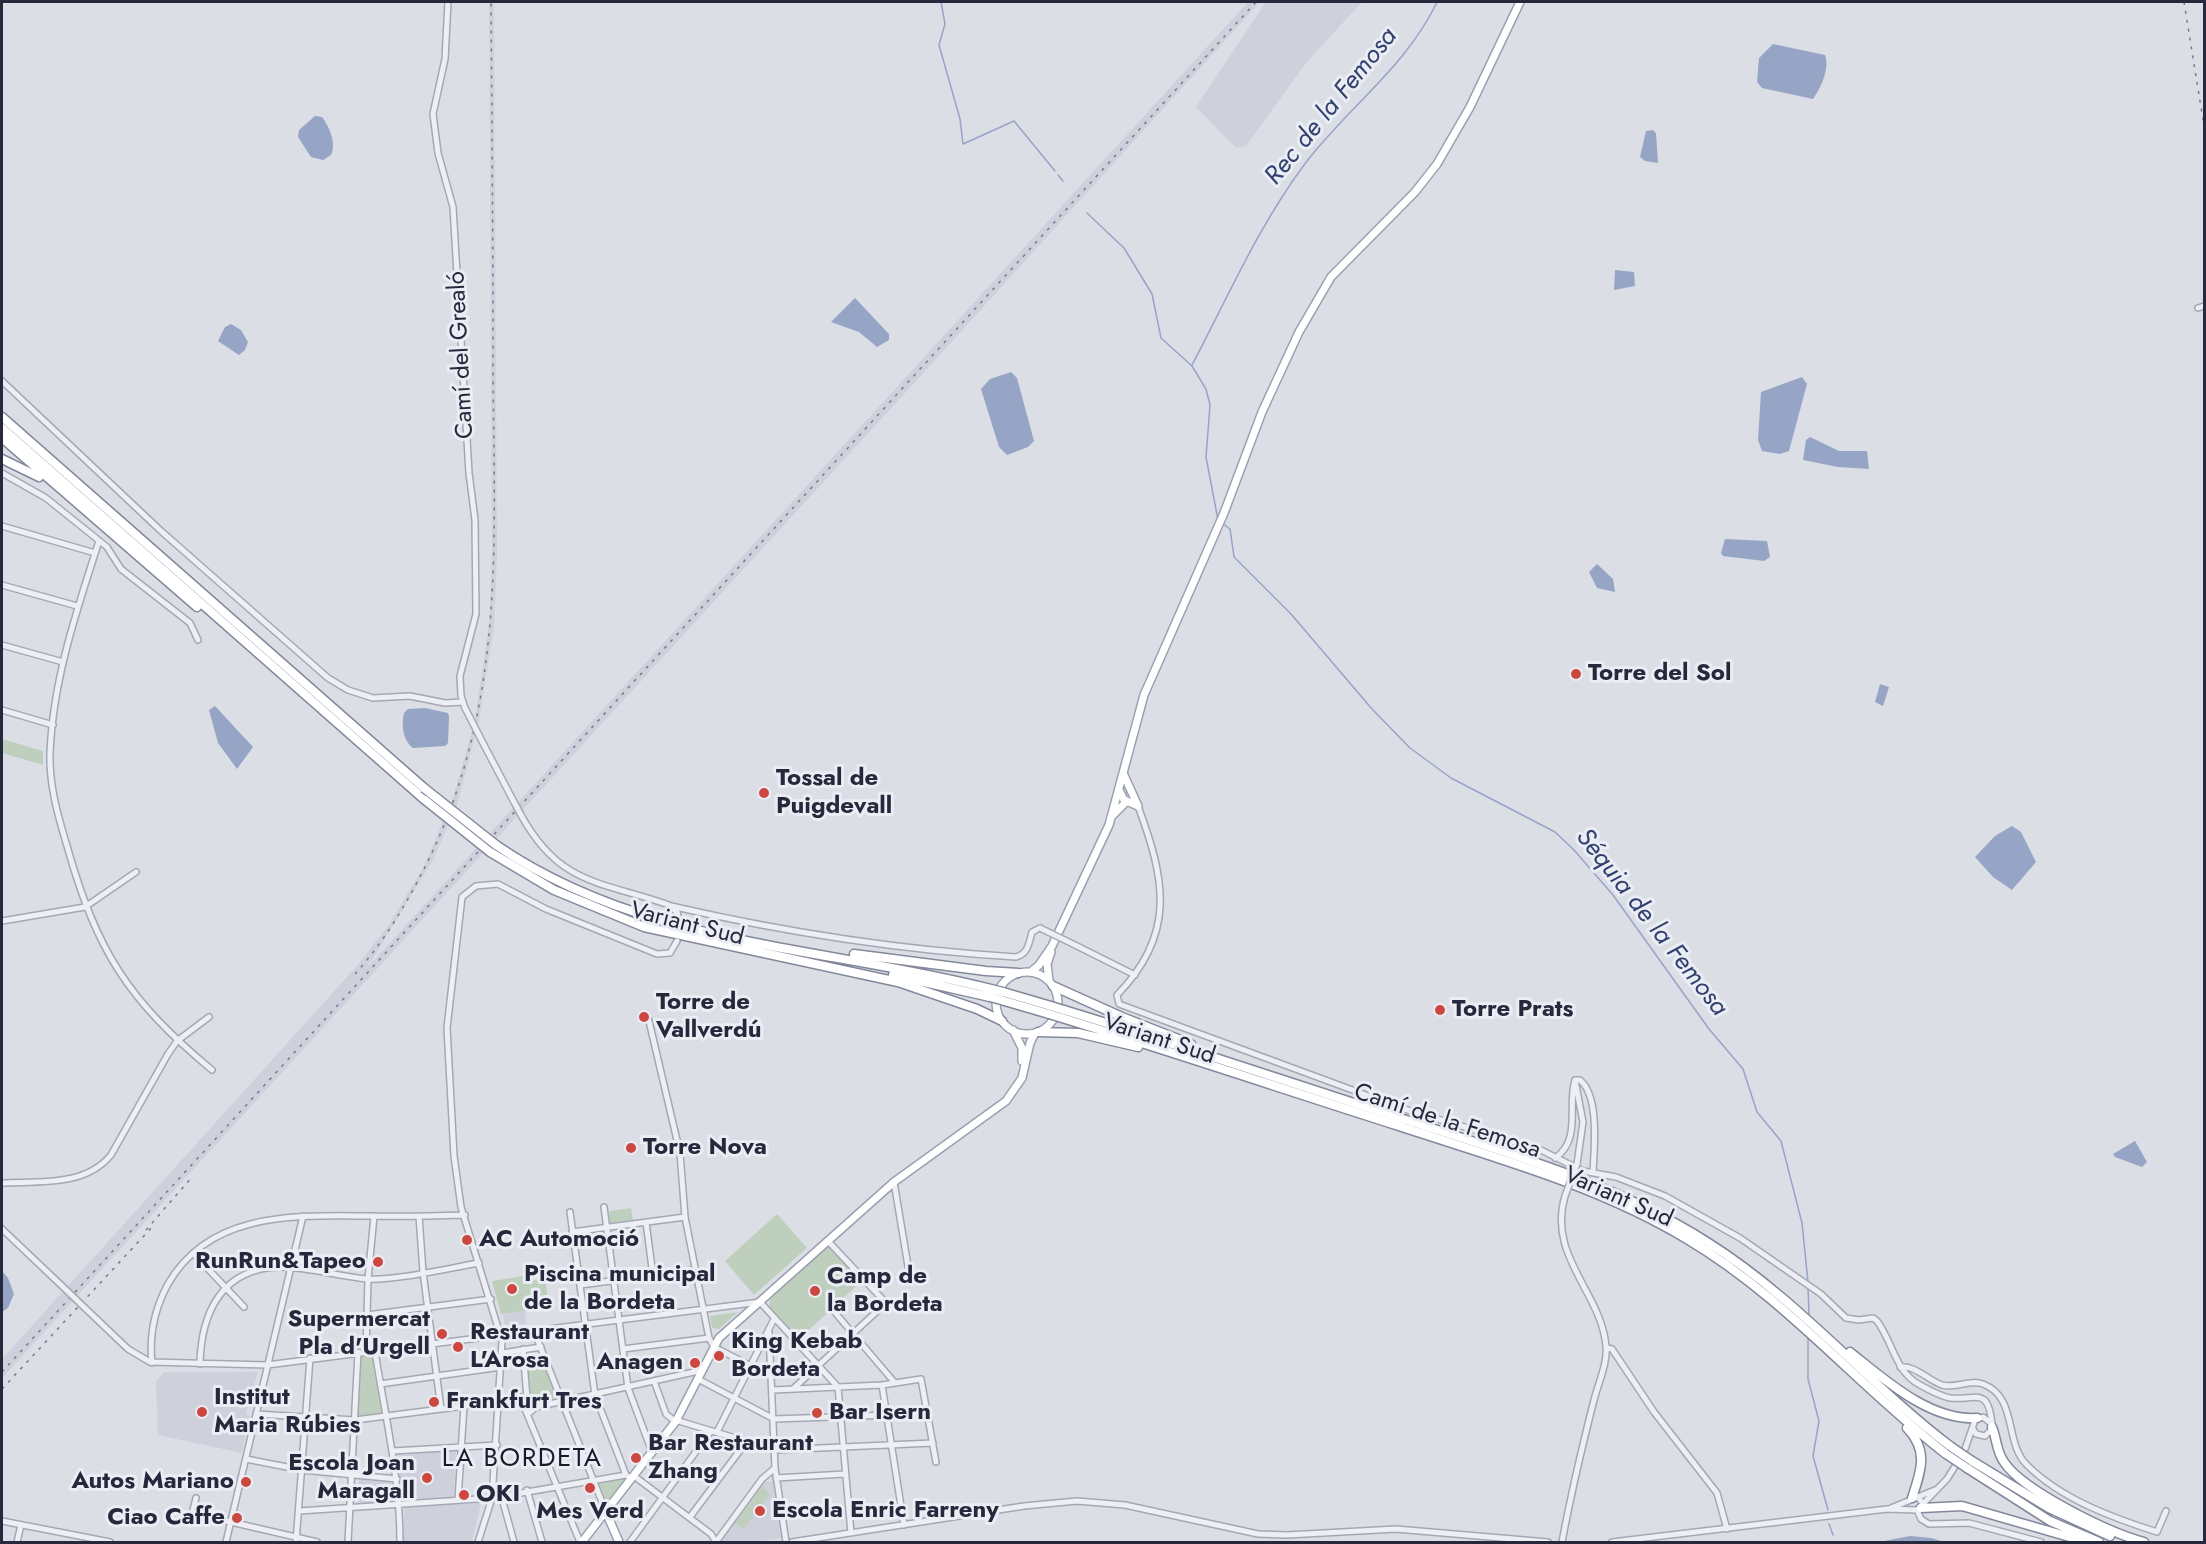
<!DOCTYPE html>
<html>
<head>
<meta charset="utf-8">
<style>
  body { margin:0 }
  #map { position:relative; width:2206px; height:1544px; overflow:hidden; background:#dcdee6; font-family:Jost,sans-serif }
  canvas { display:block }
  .frame { position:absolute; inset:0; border:3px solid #26293c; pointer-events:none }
</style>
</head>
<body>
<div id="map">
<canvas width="2206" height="1544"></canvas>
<div class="frame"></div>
</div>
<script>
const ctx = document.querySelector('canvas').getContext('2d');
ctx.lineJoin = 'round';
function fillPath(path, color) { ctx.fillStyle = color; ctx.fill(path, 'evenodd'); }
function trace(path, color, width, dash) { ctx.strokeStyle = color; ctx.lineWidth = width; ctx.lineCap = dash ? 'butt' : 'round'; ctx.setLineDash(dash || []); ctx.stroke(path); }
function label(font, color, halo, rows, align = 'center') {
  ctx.font = font + ' Jost,sans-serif'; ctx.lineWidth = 6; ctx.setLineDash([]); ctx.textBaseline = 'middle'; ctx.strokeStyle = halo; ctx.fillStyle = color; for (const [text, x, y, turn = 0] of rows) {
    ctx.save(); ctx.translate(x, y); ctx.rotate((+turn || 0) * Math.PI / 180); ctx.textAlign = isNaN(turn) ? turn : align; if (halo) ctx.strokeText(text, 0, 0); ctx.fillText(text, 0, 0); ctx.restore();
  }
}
fillPath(new Path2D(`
  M489,2H494L497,555L494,626L479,721L457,805L433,860L367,968L1248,2H1260L916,381L2,1378V1359L356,967L388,926L423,868L452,801L475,720L489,624L492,554Z
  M1266,2H1362L1306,63L1246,146L1236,148L1196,107Z
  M525,1311L526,1324L505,1327L503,1314Z
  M164,1372H258L246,1414L250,1416L242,1453L158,1435L156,1381Z
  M456,1451L454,1497L402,1500L398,1455Z
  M359,1479L393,1483L394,1501L357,1503Z
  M773,1481L781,1538L750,1542H724L723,1537L764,1482Z
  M481,1503L472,1542H404V1507Z`), '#ced0db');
fillPath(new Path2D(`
  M2,739L43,751V765L2,753Z
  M631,1208L633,1220L610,1223L609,1211Z
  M777,1214L807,1248L754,1295L725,1261Z
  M828,1246L862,1281L798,1340L769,1308L770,1298Z
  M529,1275L533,1310L501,1314L492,1281Z
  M545,1279L549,1308L534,1309L530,1281Z
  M738,1312L719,1329L712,1328L710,1316Z
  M374,1354L384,1414L358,1416L361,1356Z
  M546,1367L557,1399L537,1404L529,1396L526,1369Z
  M622,1478L627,1480L607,1504L599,1484Z
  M762,1487L770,1494L743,1529L735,1523Z`), '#bed0bd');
fillPath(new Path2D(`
  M1773,44L1825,55C1830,68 1821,88 1813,99L1762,88L1757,82L1759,58Z
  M315,116L322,117C329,126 337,144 331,155L323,160L311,157L298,137L299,130Z
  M1653,130L1656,133L1658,163L1645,161L1640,157L1646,131Z
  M1615,270L1634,272L1635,286L1614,290Z
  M855,298L889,334V340L877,347L859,332L831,322Z
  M231,324L241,330L248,342L245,350L239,355L218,341L225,327Z
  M1011,372L1017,378L1034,441L1028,447L1007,455L999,447L981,389L990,379Z
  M1802,377L1807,384L1789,451L1780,454L1762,451L1758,440L1761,392Z
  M1810,437L1839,451H1867L1869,469L1838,467L1803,460L1806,440Z
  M1725,539L1767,541L1770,557L1764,561L1723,556L1721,553Z
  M1597,564L1613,579L1615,592L1597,588L1589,572Z
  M1880,684L1889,687L1883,706L1875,702Z
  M215,706L253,747L237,769L218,743L209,710Z
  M425,708L448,713L449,717L448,743L445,746L413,748C403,741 401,725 404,713L408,709Z
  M2012,826L2021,832L2036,862L2012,890L1993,877L1975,857L1995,836Z
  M2135,1141L2147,1162L2142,1167L2115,1157L2113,1154Z
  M2,1271L8,1278L14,1294L8,1308L2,1312Z
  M1910,1536L1931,1538L1945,1542H1879Z`), '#96a4c6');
trace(new Path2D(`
  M826,2H836
  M941,2L945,24L939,45L960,119L963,144L1014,121L1055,171
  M1058,175L1063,181
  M1087,213L1124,248L1152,294L1161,338L1192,366L1206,389L1210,405L1206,457L1218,520
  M1192,365C1228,297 1258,227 1304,165C1346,109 1407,66 1437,2
  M1222,523L1230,529L1234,557L1291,614L1372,709L1410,748L1451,778L1555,832L1574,850L1613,895L1709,1029L1743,1069L1757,1112L1781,1141L1802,1223L1808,1282
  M1808,1287L1809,1315
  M1808,1338V1379L1819,1421L1813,1456L1828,1510
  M1829,1524L1833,1535`), '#96a4c6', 1.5);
const minor = new Path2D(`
  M448,2L445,59L433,114L438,153L453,207L469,473L475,520L476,614L460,676L461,696L465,708
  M2198,308L2204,306
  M2,381L161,531L328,678L348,690L373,698L410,696L445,703L463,702
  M2,473L46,498L107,547L121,569L190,623L198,640
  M2,526L95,553
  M99,541C77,610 53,679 50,753C49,785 58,816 67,846C97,952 128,1000 212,1070
  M2,585L77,606
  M2,645L63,662
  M2,710L53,725
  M484,745L514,802
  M1138,806C1165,879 1177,934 1117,995L1119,1004L1404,1109L1515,1142L1541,1150L1583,1171L1616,1177L1665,1196L1740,1238L1821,1294L1846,1318L1859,1320L1873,1318L1877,1321C1893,1342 1895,1372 1920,1385C1929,1390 1940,1396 1950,1398C1975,1401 1988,1385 1992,1424
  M521,815C560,886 601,881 669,905L677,912L679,921
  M671,906C784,932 900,950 1016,957C1028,954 1029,943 1032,932L1040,928
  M2,921L85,907L136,872
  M1075,945L1135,975
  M649,1021L680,1153L685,1217L709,1338L714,1347L772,1377
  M1575,1080L1583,1122L1577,1164
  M1555,1158C1582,1140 1567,1105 1575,1080H1580C1600,1097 1594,1149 1593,1173
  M894,1182L910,1278
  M2,1183C38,1181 85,1187 111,1155L168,1054L177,1041L209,1017
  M604,1207L628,1388L652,1452
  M570,1212L595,1395L626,1475
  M419,1216L423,1272L441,1409
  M646,1222L653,1276
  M2,1229L61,1285
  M572,1232L685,1217
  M193,1253L244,1307
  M580,1285L695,1270
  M85,1308L128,1349L150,1362L267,1365L760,1302L838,1387L851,1533
  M832,1309L895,1383
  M367,1315L491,1299
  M534,1331L606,1512
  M769,1332L775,1468L786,1542
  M1607,1348L1612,1349L1654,1412L1717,1493L1727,1529
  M523,1349L527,1398
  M623,1349L709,1338
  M375,1351C385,1416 400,1477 400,1542
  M366,1352L368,1279L374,1216
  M502,1353L541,1347
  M152,1363C149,1335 155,1308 168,1284C211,1209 300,1216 374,1216C404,1217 435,1216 465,1215
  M200,1364C201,1314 221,1268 280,1267C308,1267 337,1276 366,1279C395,1281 449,1268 479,1263
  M1900,1367C1915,1365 1928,1380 1942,1385C1956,1389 1969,1379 1983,1384C2018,1397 2004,1443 2027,1465C2061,1499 2113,1518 2157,1532L2166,1511
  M698,1379L774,1419L888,1415
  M654,1381L666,1414L672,1419L775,1450L933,1443
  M380,1384L501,1367
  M882,1385L904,1525
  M794,1388L886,1303L828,1241
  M773,1390L882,1385L921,1379L936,1462
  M520,1397L580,1542
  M529,1413L536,1407L703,1370
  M256,1414L355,1420L527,1398
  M717,1432L774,1319
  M393,1451L497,1445
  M246,1459L302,1470L397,1479
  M634,1476L711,1534L716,1542
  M776,1478L845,1474
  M527,1490L542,1542
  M501,1495L514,1542
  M458,1500L464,1405
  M1923,1504L1947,1479L1964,1452L1975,1420L1983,1417L1992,1424L1991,1430L1985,1436L1976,1434L1973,1429
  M1891,1508L1935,1490
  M1917,1510L1921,1519L1929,1524L1969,1523L2041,1542
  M299,1511L492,1498L626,1475L632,1479
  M192,1513L317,1542
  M690,1517L747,1441
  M191,1518L196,1498
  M2,1521L110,1542
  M17,1542L21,1525
  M226,1542L303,1216
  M296,1542L310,1358
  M348,1542L358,1352
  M478,1542L492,1498L502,1341L461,1207L454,1156L447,1028L462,897L476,886L498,884L546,909L657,954L670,953L677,941
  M630,1542L711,1431
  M716,1542L762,1479L775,1468
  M792,1542L1024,1506L1077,1501L1125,1505L1258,1534L1287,1535L1396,1529L1548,1542
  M1562,1542C1571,1494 1582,1447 1594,1400C1598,1384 1608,1362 1606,1346C1601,1292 1547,1256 1565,1196
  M1612,1542L1887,1509L1917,1510L1923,1504L1918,1497`);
const major = new Path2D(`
  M1123,773L1138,806
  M1119,790L1124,800L1138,806
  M1111,817L1127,801
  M1031,972L1039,965L1052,946L1109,825L1144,695L1224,513L1262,412L1299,332L1331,277L1415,192L1437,164L1470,107L1520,2
  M996 1003a31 31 0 1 1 62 0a31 31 0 1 1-62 0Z
  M1049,981L1047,964L1051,952
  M1013,1030L1022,1048V1061
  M606,1512L619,1542
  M582,1542L676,1421L719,1338L894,1182L1006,1101L1022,1078L1030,1043L1035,1033`);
const highway = new Path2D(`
  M2,417L424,788
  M2,428L425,800
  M2,438L197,607
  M2,459L39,477
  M496,845C643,946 822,946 991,989
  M490,852L554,890L644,927L898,982L977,1009L1002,1021
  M854,954L986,971L1018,973
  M893,975L990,997
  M1053,986L1122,1017L1191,1044
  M1003,992L1051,1006
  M1001,1000L1049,1014
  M1064,1010C1176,1044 1288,1082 1400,1118C1505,1152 1613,1182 1707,1242C1798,1299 1866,1382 1950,1446
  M1062,1018C1176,1053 1289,1091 1402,1127C1499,1159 1599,1186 1687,1239C1785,1297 1857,1385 1946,1454
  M1038,1032L1078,1033L1138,1047
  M1850,1352C1885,1380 1930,1421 1977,1418
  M1992,1427C1997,1439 1996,1451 2004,1462C2023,1491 2110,1533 2144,1542
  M1907,1428C1929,1451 1921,1471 1912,1498
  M1972,1461L2049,1508L2110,1536
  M1967,1468L2050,1521L2099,1542
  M1921,1508L1962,1506L2087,1542`);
trace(minor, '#a5a8b3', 8);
trace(major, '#9ba0b1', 10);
trace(highway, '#83889c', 11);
trace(minor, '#eeeff4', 5);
trace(major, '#fff', 7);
trace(highway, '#fff', 8);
trace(new Path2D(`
  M2184,2L2204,126
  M355,974C384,942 407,903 426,865C507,703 494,540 493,365C493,244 492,123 491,2
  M146,1230L192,1177
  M2,1372L1256,2
  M2,1389L154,1225`), '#757a8f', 1.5, [3, 6]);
const minorBridge = new Path2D(`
  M465,708L484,745
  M514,802L521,815
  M1040,928L1075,945
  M1565,1196L1577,1164
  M61,1285L85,1308`);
const highwayBridge = new Path2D(`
  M424,788L496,845
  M425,800L490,852
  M991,989L1003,992
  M990,997L1001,1000
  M1051,1006L1064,1010
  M1049,1014L1062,1018
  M1950,1446L1972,1461
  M1946,1454L1967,1468`);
trace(minorBridge, '#a5a8b3', 8, []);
trace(highwayBridge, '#83889c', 11, []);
trace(minorBridge, '#eeeff4', 5);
trace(highwayBridge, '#fff', 8);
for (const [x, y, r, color] of [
  [1576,674,6,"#cc4740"],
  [764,793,6,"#cc4740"],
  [1440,1010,6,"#cc4740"],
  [644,1017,6,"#cc4740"],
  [631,1148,6,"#cc4740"],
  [467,1240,6,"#cc4740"],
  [378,1262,6,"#cc4740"],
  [512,1289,6,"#cc4740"],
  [815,1291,6,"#cc4740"],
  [442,1334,6,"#cc4740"],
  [458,1347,6,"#cc4740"],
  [719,1356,6,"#cc4740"],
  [695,1363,6,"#cc4740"],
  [434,1402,6,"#cc4740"],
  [202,1412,6,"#cc4740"],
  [817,1413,6,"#cc4740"],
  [636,1458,6,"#cc4740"],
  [427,1478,6,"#cc4740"],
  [246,1482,6,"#cc4740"],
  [590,1488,6,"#cc4740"],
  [464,1495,6,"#cc4740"],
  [760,1511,6,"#cc4740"],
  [237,1518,6,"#cc4740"]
]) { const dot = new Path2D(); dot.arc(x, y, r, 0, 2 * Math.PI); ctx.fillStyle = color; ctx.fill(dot); trace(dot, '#ebedf4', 2); }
label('24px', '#26293c', '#ebedf4', [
  ["Camí del Grealó",462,355,-93],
  ["Variant Sud",687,925,14],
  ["Variant Sud",1159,1040,18],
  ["Camí de la Femosa",1447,1122,18],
  ["Variant Sud",1618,1198,24]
]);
label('bold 24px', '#26293c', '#ebedf4', [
  ["Torre del Sol",1588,674],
  ["Tossal de",776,779],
  ["Puigdevall",776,807],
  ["Torre de",656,1003],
  ["Vallverdú",656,1031],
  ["Torre Prats",1452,1010],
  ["Torre Nova",643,1148],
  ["AC Automoció",479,1240],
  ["RunRun&Tapeo",366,1262,"right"],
  ["Piscina municipal",524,1275],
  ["de la Bordeta",524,1303],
  ["Camp de",827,1277],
  ["la Bordeta",827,1305],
  ["Supermercat",430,1320,"right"],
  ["Pla d'Urgell",430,1348,"right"],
  ["Restaurant",470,1333],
  ["L'Arosa",470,1361],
  ["King Kebab",731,1342],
  ["Bordeta",731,1370],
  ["Anagen",683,1363,"right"],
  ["Institut",214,1398],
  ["Maria Rúbies",214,1426],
  ["Frankfurt Tres",446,1402],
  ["Bar Isern",829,1413],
  ["Bar Restaurant",648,1444],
  ["Zhang",648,1472],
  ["Escola Joan",415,1464,"right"],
  ["Maragall",415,1492,"right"],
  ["Autos Mariano",234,1482,"right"],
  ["OKI",476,1495],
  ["Escola Enric Farreny",772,1511],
  ["Mes Verd",590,1512,"center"],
  ["Ciao Caffe",225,1518,"right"]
], 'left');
label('italic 26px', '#31406f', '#ebedf4', [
  ["Rec de la Femosa",1332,107,-51],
  ["Séquia de la Femosa",1651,923,52]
]);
ctx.letterSpacing = '1.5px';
label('26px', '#181b2c', '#ebedf4', [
  ["LA BORDETA",522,1460]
]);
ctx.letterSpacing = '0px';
</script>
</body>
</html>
